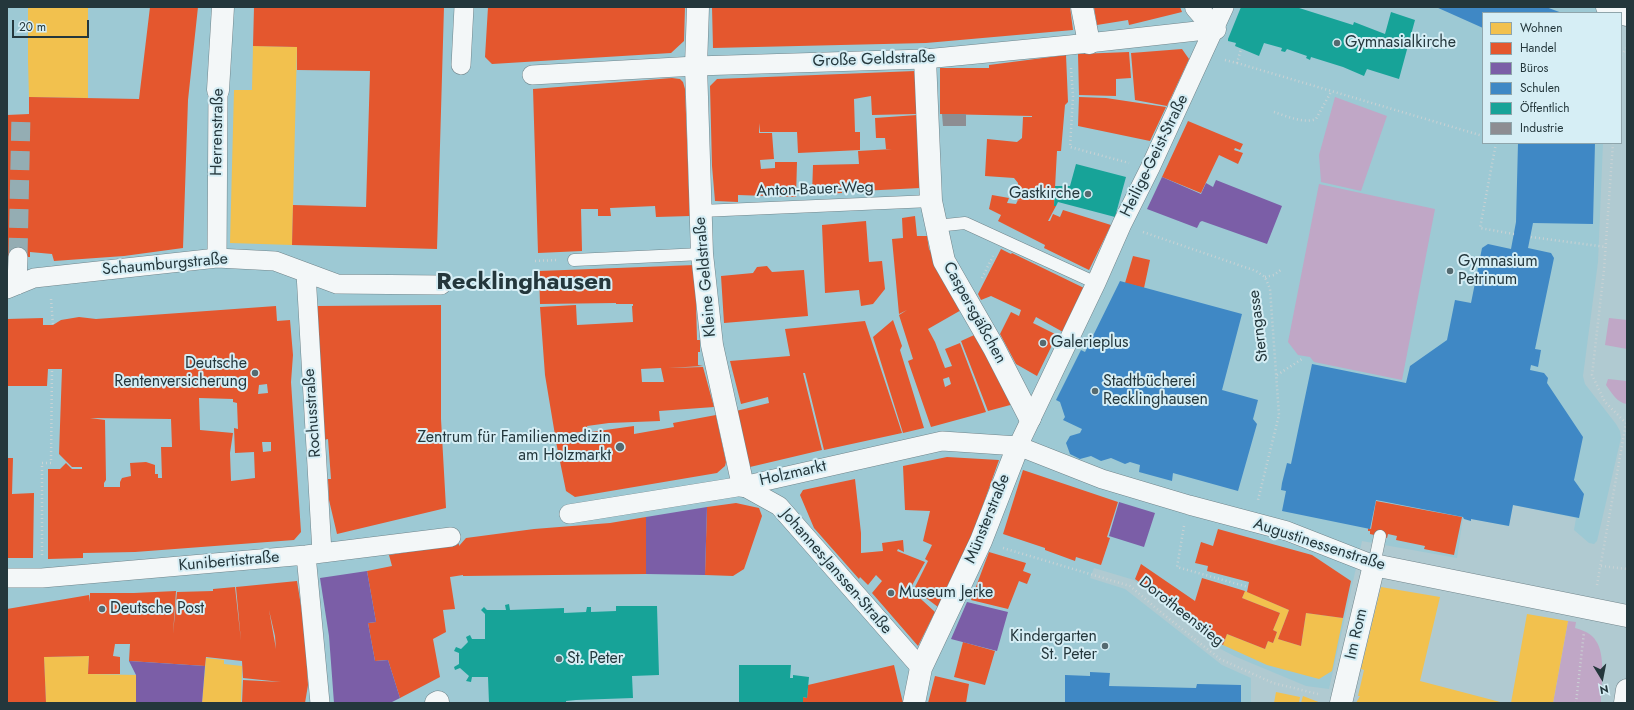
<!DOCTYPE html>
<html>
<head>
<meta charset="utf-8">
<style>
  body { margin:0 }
  #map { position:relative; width:1634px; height:710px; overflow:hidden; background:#b0cad1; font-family:Jost,sans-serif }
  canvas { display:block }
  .frame { position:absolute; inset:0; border:8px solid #24373c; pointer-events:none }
  .legend { position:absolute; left:1482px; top:12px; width:140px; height:132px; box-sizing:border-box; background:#d6eef5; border:1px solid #8fa5ab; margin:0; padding:5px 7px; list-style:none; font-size:12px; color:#24373c }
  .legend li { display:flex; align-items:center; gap:8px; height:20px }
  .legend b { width:20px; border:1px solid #8fa5ab }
  .north { position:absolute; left:1582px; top:658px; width:40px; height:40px; -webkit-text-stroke:3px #d6eef5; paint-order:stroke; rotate:170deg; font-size:11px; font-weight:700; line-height:16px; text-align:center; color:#24373c }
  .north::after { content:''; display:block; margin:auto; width:14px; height:18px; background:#24373c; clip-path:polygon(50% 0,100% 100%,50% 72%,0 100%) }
  .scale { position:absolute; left:12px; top:20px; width:77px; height:18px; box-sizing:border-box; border:2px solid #24373c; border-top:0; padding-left:5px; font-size:12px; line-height:14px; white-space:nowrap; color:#24373c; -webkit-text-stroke:3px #d6eef5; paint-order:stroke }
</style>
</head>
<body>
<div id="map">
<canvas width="1634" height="710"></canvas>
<div class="frame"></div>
<ul class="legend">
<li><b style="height:11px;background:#f2c14e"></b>Wohnen</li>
<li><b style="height:11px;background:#e4572e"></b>Handel</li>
<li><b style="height:11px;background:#7b5ea7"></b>Büros</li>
<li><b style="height:11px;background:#3f88c5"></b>Schulen</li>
<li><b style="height:11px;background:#17a398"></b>Öffentlich</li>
<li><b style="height:11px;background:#8d8d92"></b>Industrie</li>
</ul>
<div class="north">N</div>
<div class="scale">20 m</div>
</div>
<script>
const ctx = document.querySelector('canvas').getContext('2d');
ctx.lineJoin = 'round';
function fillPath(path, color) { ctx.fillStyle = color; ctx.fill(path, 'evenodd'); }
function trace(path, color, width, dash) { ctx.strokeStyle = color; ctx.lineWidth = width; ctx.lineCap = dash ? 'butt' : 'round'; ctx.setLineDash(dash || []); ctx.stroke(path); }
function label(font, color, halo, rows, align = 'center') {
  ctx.font = font + ' Jost,sans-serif'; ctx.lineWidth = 4; ctx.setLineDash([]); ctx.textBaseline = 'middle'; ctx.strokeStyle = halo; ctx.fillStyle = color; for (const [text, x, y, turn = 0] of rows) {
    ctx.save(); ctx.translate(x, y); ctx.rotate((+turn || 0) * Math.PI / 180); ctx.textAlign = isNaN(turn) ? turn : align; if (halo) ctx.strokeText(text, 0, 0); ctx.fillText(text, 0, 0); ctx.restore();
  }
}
fillPath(new Path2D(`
  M7,7H1627L1621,13H1483V143H1603L1598,262L1583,376L1585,384L1616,424L1620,431L1621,438L1597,541L1594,544L1589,543L1574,530L1576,518L1513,505L1509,526L1471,519V521L1464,519L1463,518L1457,558L1362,541L1329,689L1306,686L1234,656L1215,646L1134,580L1094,568L1090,578L1125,589L1222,665L1251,678V703H7Z`), '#9dc9d4');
fillPath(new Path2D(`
  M1335,97L1387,116L1361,191L1321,182L1319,155Z
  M1319,184L1435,209L1402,380L1314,362L1310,357L1298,355L1288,342Z
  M1609,318L1627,320V349L1605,345Z
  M1608,379L1627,381V404C1617,403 1611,392 1606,385Z
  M1568,621L1576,622L1575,628C1582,630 1592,633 1596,641C1606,655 1601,686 1601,703H1553Z`), '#c0a7c6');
fillPath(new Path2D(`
  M28,7H88V98L29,97L28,61Z
  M253,46L297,47L292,245L230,243L234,90H252Z
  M1381,587L1440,597L1420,681L1504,703H1356L1360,696H1358L1364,670L1361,669Z
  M1245,591L1289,610L1278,639L1301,646L1306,613L1343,618L1332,671L1319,679L1267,665L1223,645L1227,634L1265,649L1268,641L1273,643L1277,632L1273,630L1280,613L1242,598Z
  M1527,614L1568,621L1553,703H1511Z
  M89,656L88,674L136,675V703H46L44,657Z
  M206,658L224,660V664L242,666L241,703H202Z
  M1276,692L1300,697L1299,703H1274Z
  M1303,696L1321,703H1301Z`), '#f2c14e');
fillPath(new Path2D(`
  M150,7H198L188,100L183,248L124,256L54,261L52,254L30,252V257H7V115L29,114V97L139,99Z
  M254,7H444L437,249L292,245L293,205L366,207L370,71L297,70V47L253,46Z
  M488,7H685L684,41L671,53L492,64L485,57Z
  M712,7H1070L1073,30L926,43L713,48Z
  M1094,7H1180L1182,12L1129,25L1128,20L1097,25Z
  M1182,49L1189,59L1167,106L1135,100L1131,53Z
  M1129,52L1131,78L1116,79V96L1079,95L1078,54Z
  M1066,55L1068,102L1065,105L1061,151H1057L1054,206H1056L1048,221H1050L1053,214L1060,217L1063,210L1111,225L1089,270L1044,248L1045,245L998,221L1001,215L989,209L992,195L1009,198L1007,203L1016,204L1018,200L1023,201L1017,200L1018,183L1014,178L985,176L987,139L1017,142L1022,138L1023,117H1032V116L940,114V68H989V65Z
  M915,71L917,114L872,115L871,96L854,99L855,132H860V150L798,153L797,132H760L759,123V133H772L774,159L760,160L761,169L775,168V162H797L796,197L738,195V202L715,201L712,166L710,86L717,79Z
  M672,78L680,79L683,82L685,89L690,216L656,217L655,206L610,208L611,216H598V209H581L582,251L538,253L533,89Z
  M1079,97L1106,98L1166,107L1150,141L1078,126Z
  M917,115L920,188L861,191V188L842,189V193L812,195L813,165L859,164L858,151L892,149H886L885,138H876L875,118Z
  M1188,121L1243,144L1240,150L1235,148L1234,150L1243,153L1238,164L1219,155L1201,193L1162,177Z
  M915,216L917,236H927L929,249L963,309L928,329L935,342L945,368L952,366L945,349L960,343L986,412L931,427L908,361L913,359L899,315L907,310L899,314L892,239L903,238L902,218ZM949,377L951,384L945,387L943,379Z
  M866,221L869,262L882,261L885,289L873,304L861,306L859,290L825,293L822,225Z
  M1001,249L1011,254L1012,253L1084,288L1063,332L1036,317L1033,323L1057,335L1037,376L1016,364L1000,334L1011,312L1019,316L1021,310L991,296L981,300L978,294Z
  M1133,256L1150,260L1144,288L1125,283Z
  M695,265L697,340H700V352H698V365L703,366L668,368L703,367L714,407L659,411L660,421L609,423L587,426L588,431L555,435L545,375L540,307L576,305L577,325L633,322L632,306H633V304H616V303L540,304L539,271ZM661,368L664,382H642L641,369Z
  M767,266L772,272L804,270L808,316L724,323L721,276L753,273L757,267Z
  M441,305V419L446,508L337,534L329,500L328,479H331L328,439L324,440L318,338L317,306Z
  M276,306L277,321L290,320L293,355L291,382L301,532L294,540L135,552L83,553V558L48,559V469H60L66,463L72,469H82V467H72L59,454L62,369H48L47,386H7V319L43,318V325H53L61,320L79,317L96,319ZM267,384L268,393L258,394L259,385ZM199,398L233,399V402L237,403L238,429L234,428L235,453L254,452L255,478L231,481L230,453L233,433L200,430ZM90,418L171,419L172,447H161L162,478H158V474H155V465L146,462L130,463L131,476L122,478L120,482V487H104V483L106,480L105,420ZM262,442H271V451L263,452Z
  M893,320L902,346L900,350L924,428L903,433L873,337Z
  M865,321L902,433L824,450L805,373H803L822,450L750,467L736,411L769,403L768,397L741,404L730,361L790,356L785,329Z
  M983,331L1014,404L988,411L961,341Z
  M716,415L726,462L725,466L717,473L575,497L566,491L555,437L634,426V434L674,427L673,423Z
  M947,457L999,460L973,533L938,607L914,589L928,561L925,559L932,545L923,541L930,511L905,510L903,466Z
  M7,458H13L12,494L34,493L33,558H7Z
  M1023,470L1118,502L1107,537L1110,538L1101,565L1076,557L1075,561L1045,550V548L1003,534Z
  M855,479L861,533V553L883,551L882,543L903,540L904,552L898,549L897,551L925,562L910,589L935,612L918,646L872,593L882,581L876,575L868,585L860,577L859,579L814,528L800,495L803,490Z
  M1376,501L1462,517L1454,555L1424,549L1425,546L1396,540L1397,536L1388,534L1387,538L1370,534V531H1368V528L1371,529Z
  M736,503L759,508L762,516L744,569L733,576L705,575L707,507Z
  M646,517V574L463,576V575L450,577L455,609L443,610L446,632L433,639L440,677L400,698L388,660L375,661L368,623L376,622L367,571L392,566L389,555L459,544V546L466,538L534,529L610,523Z
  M1218,529L1312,555L1351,581L1343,618L1306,613L1301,646L1278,639L1289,610L1247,592L1249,582L1207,571L1208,566L1195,563L1201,542L1213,546Z
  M989,552L1026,563L1023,571L1031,574L1027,584L1019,581L1008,609L971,600Z
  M1141,564L1195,601L1202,578L1245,591L1242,598L1280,613L1273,630L1277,632L1273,643L1268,641L1265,649L1227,634L1223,645L1135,579Z
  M297,581L305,631L308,685L305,703H242L243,680L281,682L243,678L242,661L206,657L205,666L129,661L130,644H115L113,656L120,657V674H88L89,656L44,657L46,703H7V609L89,595L90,602V593H134L176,591L173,634L177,592L213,591V589L235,587L241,641L236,587ZM269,610L275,636L276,649Z
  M963,642L995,651L985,685L954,677Z
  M894,665L903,703H803V697L807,698L808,685Z
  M935,676L969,684L966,703H928Z`), '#e4572e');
fillPath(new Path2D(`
  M1162,177L1201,194L1206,183L1213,187L1216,180L1282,206L1267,244L1202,221L1200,222L1197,228L1147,209Z
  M1119,502L1155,513L1144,547L1109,536Z
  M707,507L705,575L646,574V517Z
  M367,571L376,622L368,623L375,661L388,660L400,698L390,703H334L329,636L320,578Z
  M967,602L1008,612L997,651L951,639Z
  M129,661L205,666L202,703H136V675Z`), '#7b5ea7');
fillPath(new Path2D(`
  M1436,7H1546L1562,13H1483V28Z
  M1518,143H1595L1593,224L1533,223L1528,248L1551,253L1554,258L1535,349L1541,350L1538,367L1531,365L1530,370L1544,373L1548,378L1547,383L1583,437L1574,480L1584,494L1579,518L1513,505L1509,526L1471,519V521L1464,519L1463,517L1376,500L1370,529L1282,511L1286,491L1281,490L1282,483L1287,463L1291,464L1312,364L1406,383L1410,366L1447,340L1455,300L1471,303L1482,248L1488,244L1511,249L1516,222Z
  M1120,281L1242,314L1222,390L1258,400L1253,419L1257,424L1238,491L1173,473L1172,481L1139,472L1140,465L1130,462L1125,464L1111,458L1101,461L1091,456L1080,459L1070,454L1066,443L1070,436L1080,433L1082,429L1063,420L1065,417L1060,402L1056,400L1081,350L1085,352Z
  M1090,672L1110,673L1109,686L1196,688L1197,684L1241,685V703H1065V675L1090,676Z`), '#3f88c5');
fillPath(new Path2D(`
  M1241,7H1296L1353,25L1354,22L1385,34L1391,12L1415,20L1399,79L1367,69L1364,76L1343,67L1311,57L1310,60L1306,58L1307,56L1287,49L1285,52L1281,51L1282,48L1264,43L1259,56L1235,46L1236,43L1228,41V39Z
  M1076,164L1126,177L1115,217L1058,202L1056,206H1054L1055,186H1070Z
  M509,604L510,610L564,608V613L586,612L587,607H591V612L616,611V606H657L659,675L632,676L633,698L576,700L566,701V703H489L488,677H472L471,682L466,681L469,676L460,668L455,670L454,667L459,664V653L454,651L456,647L461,649L468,642L466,637L470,635L472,639H485V614L481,610L484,607L487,610H506L505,605Z
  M739,665H791L790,678H793V675L809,677L807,698L803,697V703H739Z`), '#17a398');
fillPath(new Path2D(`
  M942,114H966V126H943Z`), '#8d8d92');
trace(new Path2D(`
  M18,257L21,114`), '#94adb3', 19, [19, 10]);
const service = new Path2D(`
  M701,211L931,201
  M936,226L965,223L1096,283
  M574,260L702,254
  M1374,565L1380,536`);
const pedestrian = new Path2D(`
  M461,65L464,7
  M532,75L696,66L925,59L1070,45L1215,29
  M217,258L218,90
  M306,273L322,553
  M17,285L18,257
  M7,289L34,278L217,258L275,261L337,284L441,285
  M1018,446L1096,283L1122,224L1150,168L1224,7
  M743,486L779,506L921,668
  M569,514L743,486L942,441L1018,446L1102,479L1189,505L1287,531L1374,565
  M306,555L320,703
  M7,578H42L306,555L451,537`);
const minor = new Path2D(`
  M698,7L696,66L702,254L712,345L743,486
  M1082,7L1089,43
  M1196,7L1215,29
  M1607,7L1627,15
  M925,59L931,201L944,261L994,348L1030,418
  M218,90L223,7
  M436,703L438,702
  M914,703L921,668L981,541L1018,446
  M1341,703L1374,565L1627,616`);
const secondary = new Path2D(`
  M1625,703L1627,690`);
trace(service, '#71858b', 13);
trace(pedestrian, '#71858b', 20);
trace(minor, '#71858b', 23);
trace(secondary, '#71858b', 23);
trace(new Path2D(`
  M1621,55L1627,48
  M1225,60L1237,63L1241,49
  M1237,63L1483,136
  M1071,68L1073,96L1070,147L1129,163
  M1274,112C1286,116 1304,124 1316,119L1331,92
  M1496,143L1480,228L1514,234
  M1143,232L1256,271L1265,277L1270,289L1279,415L1258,500
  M1531,237L1606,247
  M535,261L556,260
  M1265,277L1274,275L1282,269
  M982,278L993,256
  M51,299L53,325
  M1277,375L1302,359
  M1184,526L1177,567L1248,587
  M1003,548L1130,586L1163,614L1220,659L1273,683L1318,694
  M42,555V463H51L52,369
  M1601,566L1627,569
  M1597,585L1626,423L1605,402L1592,375L1604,270L1613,143
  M1576,703L1584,632`), '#cad2d4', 2.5, [1, 3]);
trace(service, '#f3f7f8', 12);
trace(pedestrian, '#f3f7f8', 19);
trace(minor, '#f3f7f8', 22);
trace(secondary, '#f3f7f8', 22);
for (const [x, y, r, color] of [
  [1337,43,4,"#556a70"],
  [1088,194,4,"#556a70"],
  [1450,271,4,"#556a70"],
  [1043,343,4,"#556a70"],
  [255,373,4,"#556a70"],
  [1095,391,4,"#556a70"],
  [620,447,5,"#556a70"],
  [891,593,4,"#556a70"],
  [102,609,4,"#556a70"],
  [1105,646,4,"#556a70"],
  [559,659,4,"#556a70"]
]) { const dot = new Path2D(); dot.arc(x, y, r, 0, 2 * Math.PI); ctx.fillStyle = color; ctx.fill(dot); trace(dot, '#d6eef5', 1.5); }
label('16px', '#24373c', '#d6eef5', [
  ["Gymnasialkirche",1345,43],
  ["Gastkirche",1080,194,"right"],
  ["Gymnasium",1458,262],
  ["Petrinum",1458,280],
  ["Galerieplus",1051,343],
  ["Deutsche",247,364,"right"],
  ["Rentenversicherung",247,382,"right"],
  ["Stadtbücherei",1103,382],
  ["Recklinghausen",1103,400],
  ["Zentrum für Familienmedizin",611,438,"right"],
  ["am Holzmarkt",611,456,"right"],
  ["Museum Jerke",899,593],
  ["Deutsche Post",110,609],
  ["Kindergarten",1097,637,"right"],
  ["St. Peter",1097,655,"right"],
  ["St. Peter",567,659]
], 'left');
label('16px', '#24373c', '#d6eef5', [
  ["Große Geldstraße",874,60,-2],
  ["Herrenstraße",218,132,-89],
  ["Heilige-Geist-Straße",1155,156,-64],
  ["Anton-Bauer-Weg",815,190,-2],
  ["Schaumburgstraße",165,265,-5],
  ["Kleine Geldstraße",706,277,-95],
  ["Caspersgäßchen",974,313,61],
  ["Sterngasse",1259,326,-97],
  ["Rochusstraße",313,413,-94],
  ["Holzmarkt",793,474,-13],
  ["Münsterstraße",988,519,-68],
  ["Augustinessenstraße",1319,545,18],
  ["Kunibertistraße",229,562,-5],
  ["Johannes-Janssen-Straße",836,572,49],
  ["Dorotheenstieg",1181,612,38],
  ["Im Rom",1357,634,-77]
]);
label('bold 24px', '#24373c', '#d6eef5', [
  ["Recklinghausen",524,283]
]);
</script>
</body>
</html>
